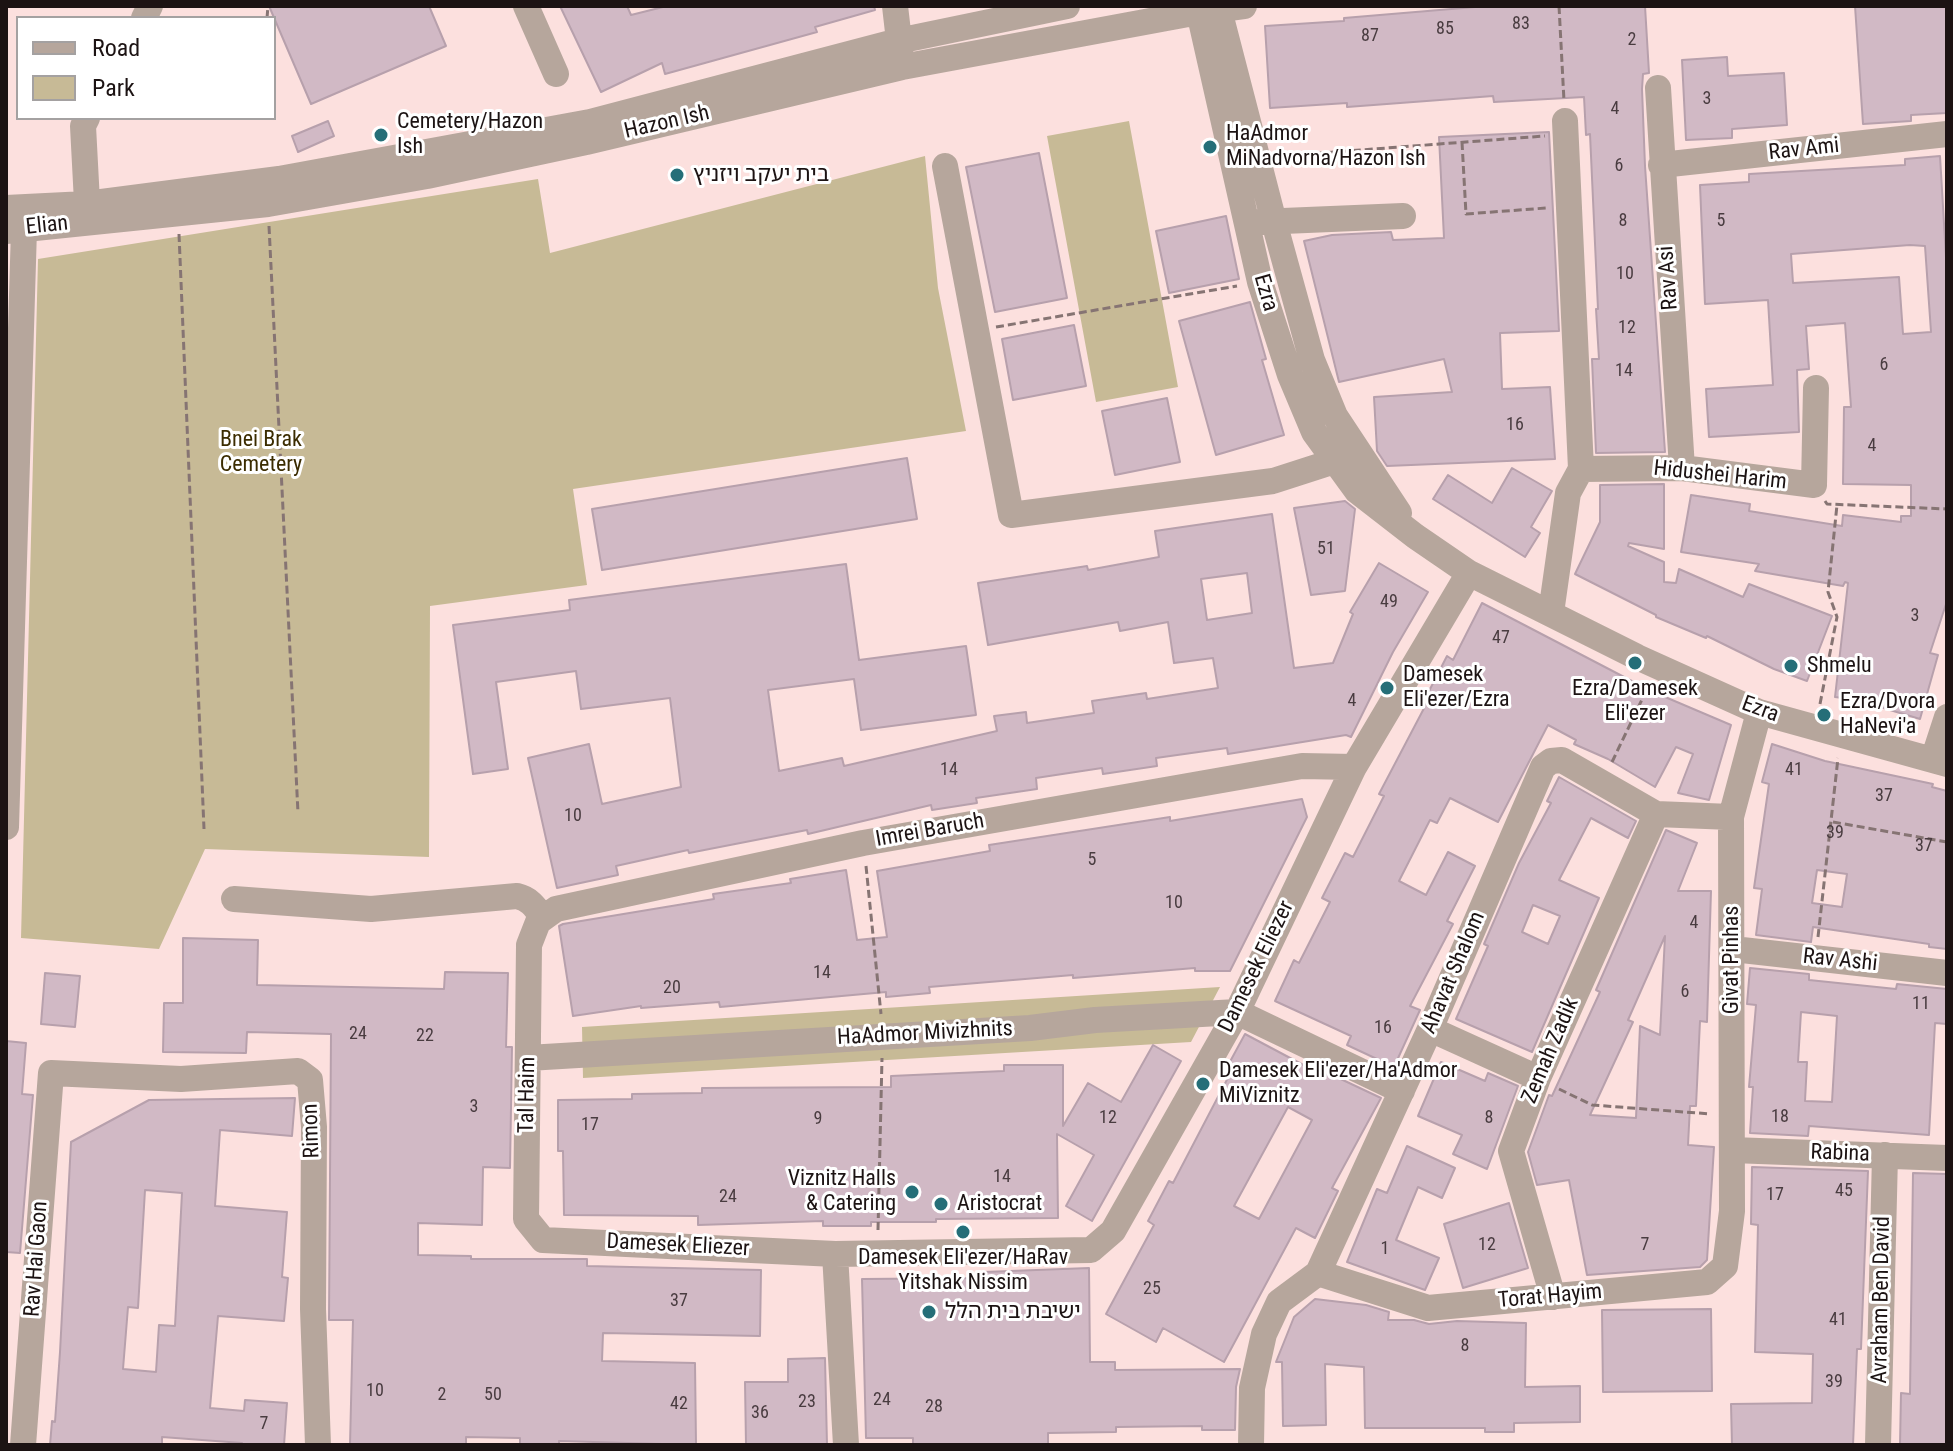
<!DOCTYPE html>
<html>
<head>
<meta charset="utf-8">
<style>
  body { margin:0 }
  #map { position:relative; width:1953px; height:1451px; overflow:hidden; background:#fce0de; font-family:"Roboto Condensed",sans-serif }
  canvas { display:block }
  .frame { position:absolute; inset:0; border:8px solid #1c1313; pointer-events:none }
  .legend { position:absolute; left:16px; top:16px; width:260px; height:104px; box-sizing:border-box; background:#fff; border:2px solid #a4a1a1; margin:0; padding:10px 14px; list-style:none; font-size:24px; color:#1c1313 }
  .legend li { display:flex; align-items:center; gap:16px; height:40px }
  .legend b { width:40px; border:2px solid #a4a1a1 }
</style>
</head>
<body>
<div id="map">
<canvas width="1953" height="1451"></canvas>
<div class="frame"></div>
<ul class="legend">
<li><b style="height:10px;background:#b6a69c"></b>Road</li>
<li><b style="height:22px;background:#c7ba96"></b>Park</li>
</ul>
</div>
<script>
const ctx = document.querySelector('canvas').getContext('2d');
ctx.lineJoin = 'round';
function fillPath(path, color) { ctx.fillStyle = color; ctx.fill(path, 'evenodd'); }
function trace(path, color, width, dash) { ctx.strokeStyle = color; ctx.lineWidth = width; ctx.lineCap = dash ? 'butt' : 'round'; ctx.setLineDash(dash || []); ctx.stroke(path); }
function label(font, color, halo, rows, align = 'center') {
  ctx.font = font + ' "Roboto Condensed","Noto Sans Hebrew",sans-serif'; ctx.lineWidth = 6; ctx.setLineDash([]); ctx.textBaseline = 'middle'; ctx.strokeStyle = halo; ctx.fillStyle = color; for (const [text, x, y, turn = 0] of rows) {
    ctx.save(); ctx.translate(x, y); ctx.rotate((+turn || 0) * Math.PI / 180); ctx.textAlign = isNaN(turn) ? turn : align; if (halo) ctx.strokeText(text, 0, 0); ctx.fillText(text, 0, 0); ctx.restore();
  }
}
fillPath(new Path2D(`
  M1129,121L1178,387L1096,402L1047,136Z
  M925,156L938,288L966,431L573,489L587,585L430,606L429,857L205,849L159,949L21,938L38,259L538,179L550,253Z
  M1220,987L1191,1042L583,1078L582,1027Z`), '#c7ba96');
const building = new Path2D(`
  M269,6H429L446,46L311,104Z
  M560,6H627L631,15L667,6H874L875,10L815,27L817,32L665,74L662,63L601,92Z
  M1487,6H1645L1649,73L1643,74L1642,89L1645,166L1665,452L1596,453L1592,359H1599L1596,309H1598L1590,134L1586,135L1584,97L1494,102L1493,96L1347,107V103L1270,108L1265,26L1344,21V18Z
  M1855,6H1947V113L1911,115V121L1863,124Z
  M1727,57L1728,76L1784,73L1787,125L1732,129V138L1686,140L1682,60Z
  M328,121L334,136L298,152L292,136Z
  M1549,132L1559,331L1500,333L1502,389L1550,387L1555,459L1387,466L1377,451L1374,397L1452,392L1444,359L1339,382L1304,241L1332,235L1391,232L1393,240L1444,238L1439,137Z
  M1039,153L1067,298L995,312L966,167Z
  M1940,156L1947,274V601L1930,653L1938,655L1920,719L1880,707L1881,703L1835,697L1848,583L1845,582L1843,586L1755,571L1759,564L1681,552L1691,495L1750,504L1749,511L1842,526L1843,515L1901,522V516H1911V485L1843,484L1844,407H1851L1845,323L1806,326L1809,369L1797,370L1799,432L1709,437L1706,389L1773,385L1768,300L1705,304L1700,185L1749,182V174L1905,165V159ZM1910,245L1925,246L1931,332L1903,334L1899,277L1793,283L1791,254Z
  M1226,216L1239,279L1169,293L1156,231Z
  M1250,302L1266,359L1262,360L1284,435L1216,455L1179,321Z
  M1074,325L1086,386L1013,400L1002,339Z
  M1167,398L1180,462L1115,475L1102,411Z
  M907,458L917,519L602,570L592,509Z
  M1512,468L1552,491L1531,527L1540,533L1525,557L1433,499L1448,475L1492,503Z
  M1664,484V549L1629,543L1628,546L1664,562V582L1676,583L1679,569L1743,597L1749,584L1832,616L1807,681L1774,669L1707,636L1706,638L1656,617V615L1575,574L1600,522V485Z
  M1345,501L1355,509L1345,591L1311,595L1294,508Z
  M1272,514L1294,668L1333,663L1353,614L1350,612L1379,563L1428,592L1393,652L1351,737L1346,735L1228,754L1227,748L1156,758L1157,766L1103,774L1102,768L1036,778L1037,789L976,798L977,803L932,810L931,805L808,834L807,830L689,853L688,850L616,866L618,875L557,888L528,758L589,744L602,804L681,787L670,698L581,709L576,671L496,682L508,769L473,774L453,625L570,610L569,600L846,564L859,660L966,646L976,715L861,730L854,679L768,690L779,771L842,758L844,766L997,731L994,716L1026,712L1027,723L1094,713L1092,701L1146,693L1147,699L1218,688L1213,658L1174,663L1168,622L1120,631L1118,622L988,645L978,583L1087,566L1088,570L1159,557L1155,531ZM1247,573L1252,613L1207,620L1201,579Z
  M1482,603L1651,691L1731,725L1709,800L1678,793L1693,754L1676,747L1655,787L1608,759L1574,744L1576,740L1548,725L1498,822L1450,798L1437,823L1430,820L1399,881L1426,895L1448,852L1475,866L1447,921L1453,924L1410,1006L1420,1010L1394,1067L1347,1045L1351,1036L1275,1001L1294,960L1299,963L1330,902L1322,898L1345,853L1353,857L1384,796L1379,794L1431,695L1428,693L1447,656L1453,660Z
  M1772,744L1825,761L1933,784L1932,787L1947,791V949L1929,947V944L1813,927L1811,942L1756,935L1762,889L1754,888L1769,784L1762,782ZM1817,870L1847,874L1842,907L1812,903Z
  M1559,777L1636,821L1628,838L1591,818L1559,880L1599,898L1532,1052L1456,1019L1488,946L1484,944L1519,863L1551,803L1547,801ZM1533,905L1560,916L1548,944L1522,932Z
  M1302,799L1307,817L1230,971H1195V968L1073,978V975L929,987L930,993L886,997V992L720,1007L719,1002L641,1008V1006L573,1016L559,926L563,924L714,899L713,894L791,883L790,879L846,870L857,940L887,937L877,871L990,851L989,845L1170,817V821Z
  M1666,830L1697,843L1678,891H1711L1707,1022L1700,1021L1696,1106H1690L1688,1145L1714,1147L1707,1260L1700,1267L1587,1275L1569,1180L1537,1185L1528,1152L1549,1095L1552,1096L1600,992L1596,990ZM1665,936L1660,1035L1640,1026L1636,1118L1590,1115L1633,1022L1628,1020Z
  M183,938L258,940L257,985L444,989L445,972L508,973L506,1047H512L510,1168L483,1167L482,1225L418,1223V1255L471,1256V1259H587V1266L761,1270L760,1336L603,1333L602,1361L695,1363L696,1445L559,1441V1445H520V1438L466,1437V1445H350L353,1320H329L331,1034L247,1032L246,1053L163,1052L164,1003H183Z
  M1750,968L1809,974V980L1896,989L1897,984L1947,989V1024L1935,1023L1929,1135L1809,1126L1808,1136L1750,1133L1753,1087H1749L1756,1005L1747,1004ZM1801,1012L1837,1016L1832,1102L1805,1101L1807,1062H1798Z
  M45,973L80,976L75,1027L41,1024Z
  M1245,1034L1326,1077L1328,1073L1381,1098L1332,1188L1338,1191L1315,1238L1296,1228L1224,1362L1163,1328L1156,1342L1106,1314L1154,1225L1148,1221L1169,1181L1173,1183L1231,1072L1226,1069ZM1288,1107L1312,1120L1259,1219L1234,1206Z
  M6,1041L26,1043L22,1094L33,1095L20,1253L6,1252Z
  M1153,1045L1181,1061L1092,1221L1066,1206L1094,1155L1057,1134L1058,1218L936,1219V1222H871V1226H823V1221L698,1225V1216L564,1215L563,1151H558V1100L632,1099V1094L702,1093V1088L891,1087V1076L1004,1071V1065H1063V1126L1088,1083L1121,1102Z
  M1441,1062L1485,1081L1488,1073L1518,1086L1487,1169L1453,1154L1462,1135L1418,1116Z
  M295,1098L292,1136L220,1130L215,1206L287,1212L282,1277L288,1278L284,1321L218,1316L210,1408L244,1411L245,1400L287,1403L284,1445H242V1443L162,1437V1445H50L52,1421L55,1422L60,1352L71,1142L149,1100ZM145,1190L182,1193L175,1326L159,1325L156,1372L123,1369L128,1307L138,1308Z
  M1407,1146L1455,1168L1442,1198L1418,1187L1396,1240L1439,1258L1425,1290L1347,1262L1377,1189L1387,1193Z
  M1752,1167L1868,1171L1861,1349H1857L1853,1445H1732L1731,1404L1812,1403L1813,1354L1755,1352L1758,1225L1751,1224Z
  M1913,1173L1947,1174V1445H1900L1901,1393L1910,1394Z
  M1509,1203L1528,1268L1463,1288L1444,1224Z
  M1089,1268L1090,1362H1115V1370L1240,1369L1236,1387L1235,1430H1202V1426L1116,1427V1432L1048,1433V1445H913V1438H866L862,1279L984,1278V1272Z
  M1315,1299L1366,1305L1389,1312L1388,1320H1414L1429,1324L1457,1321L1526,1323L1525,1387L1580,1386V1422L1514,1423V1432H1485V1428H1365L1364,1367L1325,1364L1326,1425L1283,1426L1282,1362H1276L1294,1317Z
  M1711,1309L1712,1391L1603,1392L1602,1310Z
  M825,1358L827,1445H746L745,1382H788V1359Z`);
fillPath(building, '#d1b9c5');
trace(building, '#b7a0ac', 2);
trace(new Path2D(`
  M1559,6L1564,101
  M267,18L268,6
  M1462,142L1466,214L1546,208
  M1281,156L1545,136
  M269,226L298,813
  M179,234L204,829
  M996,327L1237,286
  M1825,501L1827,504L1947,509
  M1820,704L1837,617L1828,592L1837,505
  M1612,762L1649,685
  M1833,822L1947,842
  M866,866L881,1014
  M1818,937L1838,758
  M1559,1089L1592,1105L1711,1114
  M878,1230L882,1058`), '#867473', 3, [8, 4]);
trace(new Path2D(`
  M526,6L556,74
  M895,6L901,58
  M1200,6L1199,12L1260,282L1290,375L1314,432L1357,491L1415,536L1469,573L1637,657L1759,712L1947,764
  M1218,6L1274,222L1312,360L1335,416L1399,513
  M144,18L150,6
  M1658,88L1682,468
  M87,118L83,126L88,221
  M1565,121L1581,469
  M1661,165L1947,134
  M945,166L1011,515L1273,481L1335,461
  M6,208L86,204L279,179L590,122L898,41L1067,6
  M1259,222L1403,216
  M6,231L268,204L427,176L586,142L902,67L1199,12L1244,6
  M1551,613L1568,493L1581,469L1682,468L1814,485L1816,388
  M1933,760L1947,717
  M1354,767L1302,766L863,843L556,909L538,922L529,945L526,1219L543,1240L835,1254L1091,1250L1113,1231L1237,1012L1354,767L1469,573
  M6,827L24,229
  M234,899L371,909L517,896C530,899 535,907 543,918
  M1733,949L1947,973
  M1430,1029L1538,1078
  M528,1058L1030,1028L1095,1020L1237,1012L1402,1091
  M1732,1150L1947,1158
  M835,1254L846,1445
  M1318,1273L1428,1308L1707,1282L1725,1266L1732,1211L1731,817L1759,712
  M1553,1297L1511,1151L1538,1078L1656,814
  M23,1445L51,1073L181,1079L298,1071L310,1080L314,1127L313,1309L318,1445
  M1251,1445L1252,1388L1264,1334L1279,1302L1318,1273L1430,1029L1543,767L1551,761L1562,760L1656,814L1731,817
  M1878,1445L1885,1155`), '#b6a69c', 26);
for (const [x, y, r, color] of [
  [381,135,8,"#256e78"],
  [1210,147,8,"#256e78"],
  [677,175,8,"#256e78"],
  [1635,663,8,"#256e78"],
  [1791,666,8,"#256e78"],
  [1387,688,8,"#256e78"],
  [1824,715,8,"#256e78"],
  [1203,1084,8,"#256e78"],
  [912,1192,8,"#256e78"],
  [941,1204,8,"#256e78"],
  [963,1232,8,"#256e78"],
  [929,1312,8,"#256e78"]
]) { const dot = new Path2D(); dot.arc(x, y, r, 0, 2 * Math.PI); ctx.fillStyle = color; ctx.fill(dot); trace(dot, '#fff', 3); }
label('18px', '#493c40', null, [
  ["83",1521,24],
  ["85",1445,29],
  ["87",1370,36],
  ["2",1632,40],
  ["3",1707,99],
  ["4",1615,109],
  ["6",1619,166],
  ["8",1623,221],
  ["5",1721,221],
  ["10",1625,274],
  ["12",1627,328],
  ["6",1884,365],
  ["14",1624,371],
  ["16",1515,425],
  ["4",1872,446],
  ["51",1326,549],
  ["49",1389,602],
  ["3",1915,616],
  ["47",1501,638],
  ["4",1352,701],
  ["14",949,770],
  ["41",1794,770],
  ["37",1884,796],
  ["10",573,816],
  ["39",1835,833],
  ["37",1924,846],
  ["5",1092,860],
  ["10",1174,903],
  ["4",1694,923],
  ["14",822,973],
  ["20",672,988],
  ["6",1685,992],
  ["11",1921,1004],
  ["16",1383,1028],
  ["24",358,1034],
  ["22",425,1036],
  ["3",474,1107],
  ["18",1780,1117],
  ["12",1108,1118],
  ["8",1489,1118],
  ["9",818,1119],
  ["17",590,1125],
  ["14",1002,1177],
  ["45",1844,1191],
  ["17",1775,1195],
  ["24",728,1197],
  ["12",1487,1245],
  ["7",1645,1245],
  ["1",1385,1249],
  ["25",1152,1289],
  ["37",679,1301],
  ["41",1838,1320],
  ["8",1465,1346],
  ["39",1834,1382],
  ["10",375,1391],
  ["2",442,1395],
  ["50",493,1395],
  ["24",882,1400],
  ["23",807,1402],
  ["42",679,1404],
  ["28",934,1407],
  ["36",760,1413],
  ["7",264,1424]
]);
label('22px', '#1c1313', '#fff', [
  ["Cemetery/Hazon",397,122],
  ["Ish",397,147],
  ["HaAdmor",1226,134],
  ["MiNadvorna/Hazon Ish",1226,159],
  ["בית יעקב ויזניץ",693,175],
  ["Shmelu",1807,666],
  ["Damesek",1403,675],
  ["Eli'ezer/Ezra",1403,700],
  ["Ezra/Damesek",1635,689,"center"],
  ["Eli'ezer",1635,714,"center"],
  ["Ezra/Dvora",1840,702],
  ["HaNevi'a",1840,727],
  ["Damesek Eli'ezer/Ha'Admor",1219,1071],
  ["MiViznitz",1219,1096],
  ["Viznitz Halls",896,1179,"right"],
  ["& Catering",896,1204,"right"],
  ["Aristocrat",957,1204],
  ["Damesek Eli'ezer/HaRav",963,1258,"center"],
  ["Yitshak Nissim",963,1283,"center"],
  ["ישיבת בית הלל",945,1312]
], 'left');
label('22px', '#1c1313', '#fff', [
  ["Hazon Ish",667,123,-13],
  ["Rav Ami",1804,150,-6],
  ["Elian",47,226,-6],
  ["Rav Asi",1669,278,-94],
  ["Ezra",1265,293,74],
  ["Hidushei Harim",1720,476,6],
  ["Ezra",1760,710,20],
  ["Imrei Baruch",930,831,-10],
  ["Givat Pinhas",1732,960,-90],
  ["Rav Ashi",1840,961,6],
  ["Damesek Eliezer",1257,967,-64],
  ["Ahavat Shalom",1454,973,-67],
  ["HaAdmor Mivizhnits",925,1034,-3],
  ["Zemah Zadik",1551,1051,-67],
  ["Tal Haim",528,1095,-89],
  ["Rimon",312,1131,-92],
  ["Rabina",1840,1154,2],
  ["Damesek Eliezer",678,1246,3],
  ["Rav Hai Gaon",37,1259,-86],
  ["Torat Hayim",1550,1297,-5],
  ["Avraham Ben David",1882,1300,-89]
]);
label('22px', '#3b2c00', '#fff', [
  ["Bnei Brak",261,440],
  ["Cemetery",261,465]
]);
</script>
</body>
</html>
